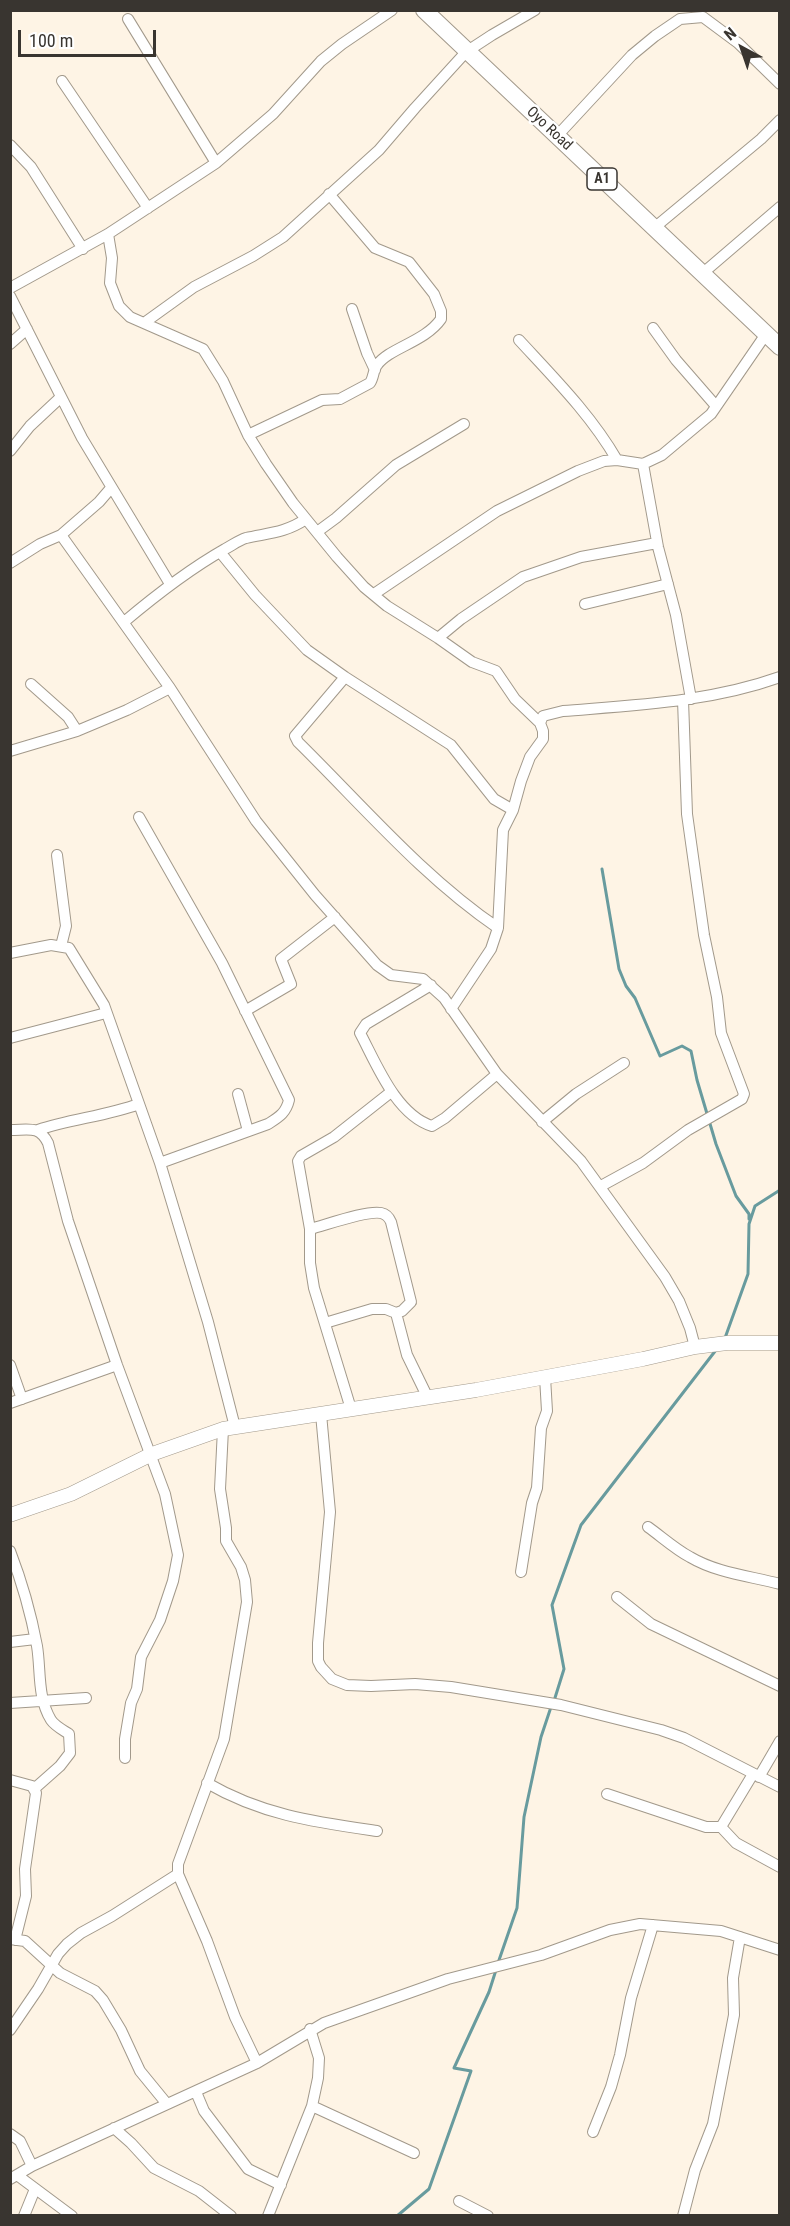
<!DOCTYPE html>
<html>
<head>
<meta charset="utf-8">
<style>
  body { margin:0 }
  #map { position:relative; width:790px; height:2226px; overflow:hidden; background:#fef4e5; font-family:"Roboto Condensed",sans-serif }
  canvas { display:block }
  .frame { position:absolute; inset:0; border:12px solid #393530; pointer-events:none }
  .north { position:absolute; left:712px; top:18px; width:60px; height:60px; -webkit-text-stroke:4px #fff; paint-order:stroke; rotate:320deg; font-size:16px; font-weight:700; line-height:24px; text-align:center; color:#393530 }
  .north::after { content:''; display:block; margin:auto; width:21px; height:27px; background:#393530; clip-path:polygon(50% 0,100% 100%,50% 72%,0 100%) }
  .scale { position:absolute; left:18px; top:30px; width:138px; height:27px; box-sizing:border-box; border:3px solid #393530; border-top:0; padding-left:8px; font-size:18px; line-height:21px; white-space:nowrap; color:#393530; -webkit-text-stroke:4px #fff; paint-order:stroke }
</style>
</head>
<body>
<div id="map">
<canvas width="790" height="2226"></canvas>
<div class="frame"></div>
<div class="north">N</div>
<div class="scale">100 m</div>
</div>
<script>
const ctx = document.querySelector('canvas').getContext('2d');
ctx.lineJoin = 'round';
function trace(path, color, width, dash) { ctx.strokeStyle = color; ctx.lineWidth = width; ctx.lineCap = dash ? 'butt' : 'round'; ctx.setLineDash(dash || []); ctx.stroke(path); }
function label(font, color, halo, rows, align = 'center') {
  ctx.font = font + ' "Roboto Condensed",sans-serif'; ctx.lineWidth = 5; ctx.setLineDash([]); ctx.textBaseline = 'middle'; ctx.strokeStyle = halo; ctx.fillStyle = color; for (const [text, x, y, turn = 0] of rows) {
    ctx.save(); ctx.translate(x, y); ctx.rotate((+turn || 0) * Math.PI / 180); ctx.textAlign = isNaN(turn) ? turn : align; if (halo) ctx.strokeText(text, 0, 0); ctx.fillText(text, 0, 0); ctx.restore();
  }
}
trace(new Path2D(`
  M602,869L619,969L626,986L635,998L660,1056L682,1046L691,1051L697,1080L716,1144L736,1196L749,1214V1219
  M725,1338L748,1274L749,1224L755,1206L780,1190
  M554,1701L564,1669L552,1605L581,1525L716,1350
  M498,1963L517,1908L524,1817L541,1737L551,1707
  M397,2216L429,2189L471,2071L454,2068L489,1992L496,1970`), '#689b9e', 3);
const minor = new Path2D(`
  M128,19L216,163
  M62,81L148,208
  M557,136L632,55L655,36L680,19L703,17L738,43L780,84
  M10,145L31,167L83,249
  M654,228L761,139L780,120
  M108,234L112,258L110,283L119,306L130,317L203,349L223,381L248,435L266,464L293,503L337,557L364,587L387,606L438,638L472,662L496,671L515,699L540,723
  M703,273L780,207
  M10,288L108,234L216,163L273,114L321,61L342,44L392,10
  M10,296L82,438L170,584
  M352,309L367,353L375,370
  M144,323L194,287L253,256L283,237L379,150L415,108L466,52L492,35L535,10
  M653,328L676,360L716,406
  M519,340C554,378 591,415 617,460
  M10,344L27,329
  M248,435L322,400L340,399L370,383C374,377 373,370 377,365C389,348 425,342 441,319V311L434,294L409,262L375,248L329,194
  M10,451L30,426L61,397
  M643,464L658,547L676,615L691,699
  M317,532L336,518L396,465L464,424
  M61,535L170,688L256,821L315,895L377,965L391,975L423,979L444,998L497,1074L581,1161L665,1277L679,1301L690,1328L695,1347
  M220,552L255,595L307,650L345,677L451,745L494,799L513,810
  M10,563L40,544L61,535L99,502L111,488
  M374,594L497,511L578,471L604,461L617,460L643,464L662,455L711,414L766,334
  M585,604L668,584
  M124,622C156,595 188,570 225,549C231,546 239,540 246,538C268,533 285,533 306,519
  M438,638L461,619L523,577L581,557L657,543
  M345,677L295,736L298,742C363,806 423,877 498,928
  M31,684L68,717L77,731
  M10,751L77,731L127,710L170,688
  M139,817L222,963L289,1100C286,1113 279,1117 268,1124L160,1163
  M57,855L66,926L61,946
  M10,953L51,945L69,948L104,1005L160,1163L208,1322L235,1427
  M431,985L366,1024L360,1033C376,1063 396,1115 432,1126L445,1118L497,1074
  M451,1009L491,949L498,928L503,830L513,810L521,781L530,757L543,739V731L540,723L543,716L563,711C636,705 710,702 780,677
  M245,1011L291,984L281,959L335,917
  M10,1038L106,1013
  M238,1094L248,1131
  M542,1122L576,1094L624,1063
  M10,1130C29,1130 39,1125 48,1143L68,1221L117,1365L165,1494L178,1555L173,1581L160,1620L141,1657L137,1689L131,1703L125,1739V1758
  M38,1130C71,1119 106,1116 139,1104
  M601,1186L643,1163L688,1130L742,1099L744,1094L721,1033L717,997L704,935L687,814L683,700
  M310,1229C326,1225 367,1210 381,1213C386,1214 389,1217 391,1222L411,1302L402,1311L396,1313L386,1309H372L325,1323
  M396,1313L407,1355L427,1396
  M10,1365L22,1399
  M10,1403L117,1365
  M351,1409L314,1288L310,1263V1229L298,1161L301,1156L334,1137L391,1092
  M321,1414L330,1512L318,1643V1661L321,1667L332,1679L347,1685L371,1686L415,1684L451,1687L561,1705L661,1730L684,1738L780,1787
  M223,1429L220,1489L226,1528V1541L241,1567L245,1580L247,1602L224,1739L178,1864V1874L207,1941L235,2017L257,2063
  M648,1527C662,1537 675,1549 690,1557C717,1573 750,1576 780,1584
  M10,1551C22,1582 31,1614 37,1646C41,1670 37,1697 51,1720C55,1726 63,1730 69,1734L70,1753L60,1766L34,1789
  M521,1572L532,1503L537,1488L541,1428L547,1411L545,1377
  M617,1597L651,1624L780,1686
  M10,1642L35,1639
  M10,1703L86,1698
  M759,1777L780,1741
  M10,1780L32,1786L36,1793L25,1869L26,1896L15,1940
  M207,1783C262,1815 315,1822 377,1831
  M607,1794L706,1827H721
  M721,1827L736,1843L780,1867
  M721,1827L753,1774
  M10,1939L25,1941L60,1973L95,1991L103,2000L121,2030L140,2071L167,2104
  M10,2030L38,1989L58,1954L67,1944L81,1933L112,1916L178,1874
  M196,2092L204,2111L248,2169L281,2185
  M312,2106L414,2153
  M114,2128L131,2143L154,2168L199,2191L231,2216
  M593,2132L611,2087L620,2055L631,1998L653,1925
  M10,2134L20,2141L32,2166
  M17,2175L72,2216
  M10,2179L32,2166L257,2063L324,2023L448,1979L541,1955L610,1930L640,1924L721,1931L780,1950
  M459,2201L488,2216
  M24,2216L35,2189
  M268,2216L312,2106L318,2078L319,2058L310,2029
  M683,2216L695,2170L713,2124L734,2015L733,1978L740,1937`);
const secondary = new Path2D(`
  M10,1515L71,1494L152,1454L223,1429L476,1390L643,1359L695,1347L727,1343H780`);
const trunk = new Path2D(`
  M424,10L780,347`);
trace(minor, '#a2998b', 12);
trace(secondary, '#a2998b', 15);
trace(trunk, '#a2998b', 18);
trace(minor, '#fff', 10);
trace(secondary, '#fff', 14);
trace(trunk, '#fff', 16);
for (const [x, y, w] of [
  [602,179,30]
]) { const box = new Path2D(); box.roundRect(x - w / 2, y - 11, w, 22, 4.5); ctx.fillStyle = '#fff'; ctx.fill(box); trace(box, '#393530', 1.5); }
label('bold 14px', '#393530', null, [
  ["A1",602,179]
]);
label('15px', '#393530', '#fff', [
  ["Oyo Road",549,129,43]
]);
</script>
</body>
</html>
